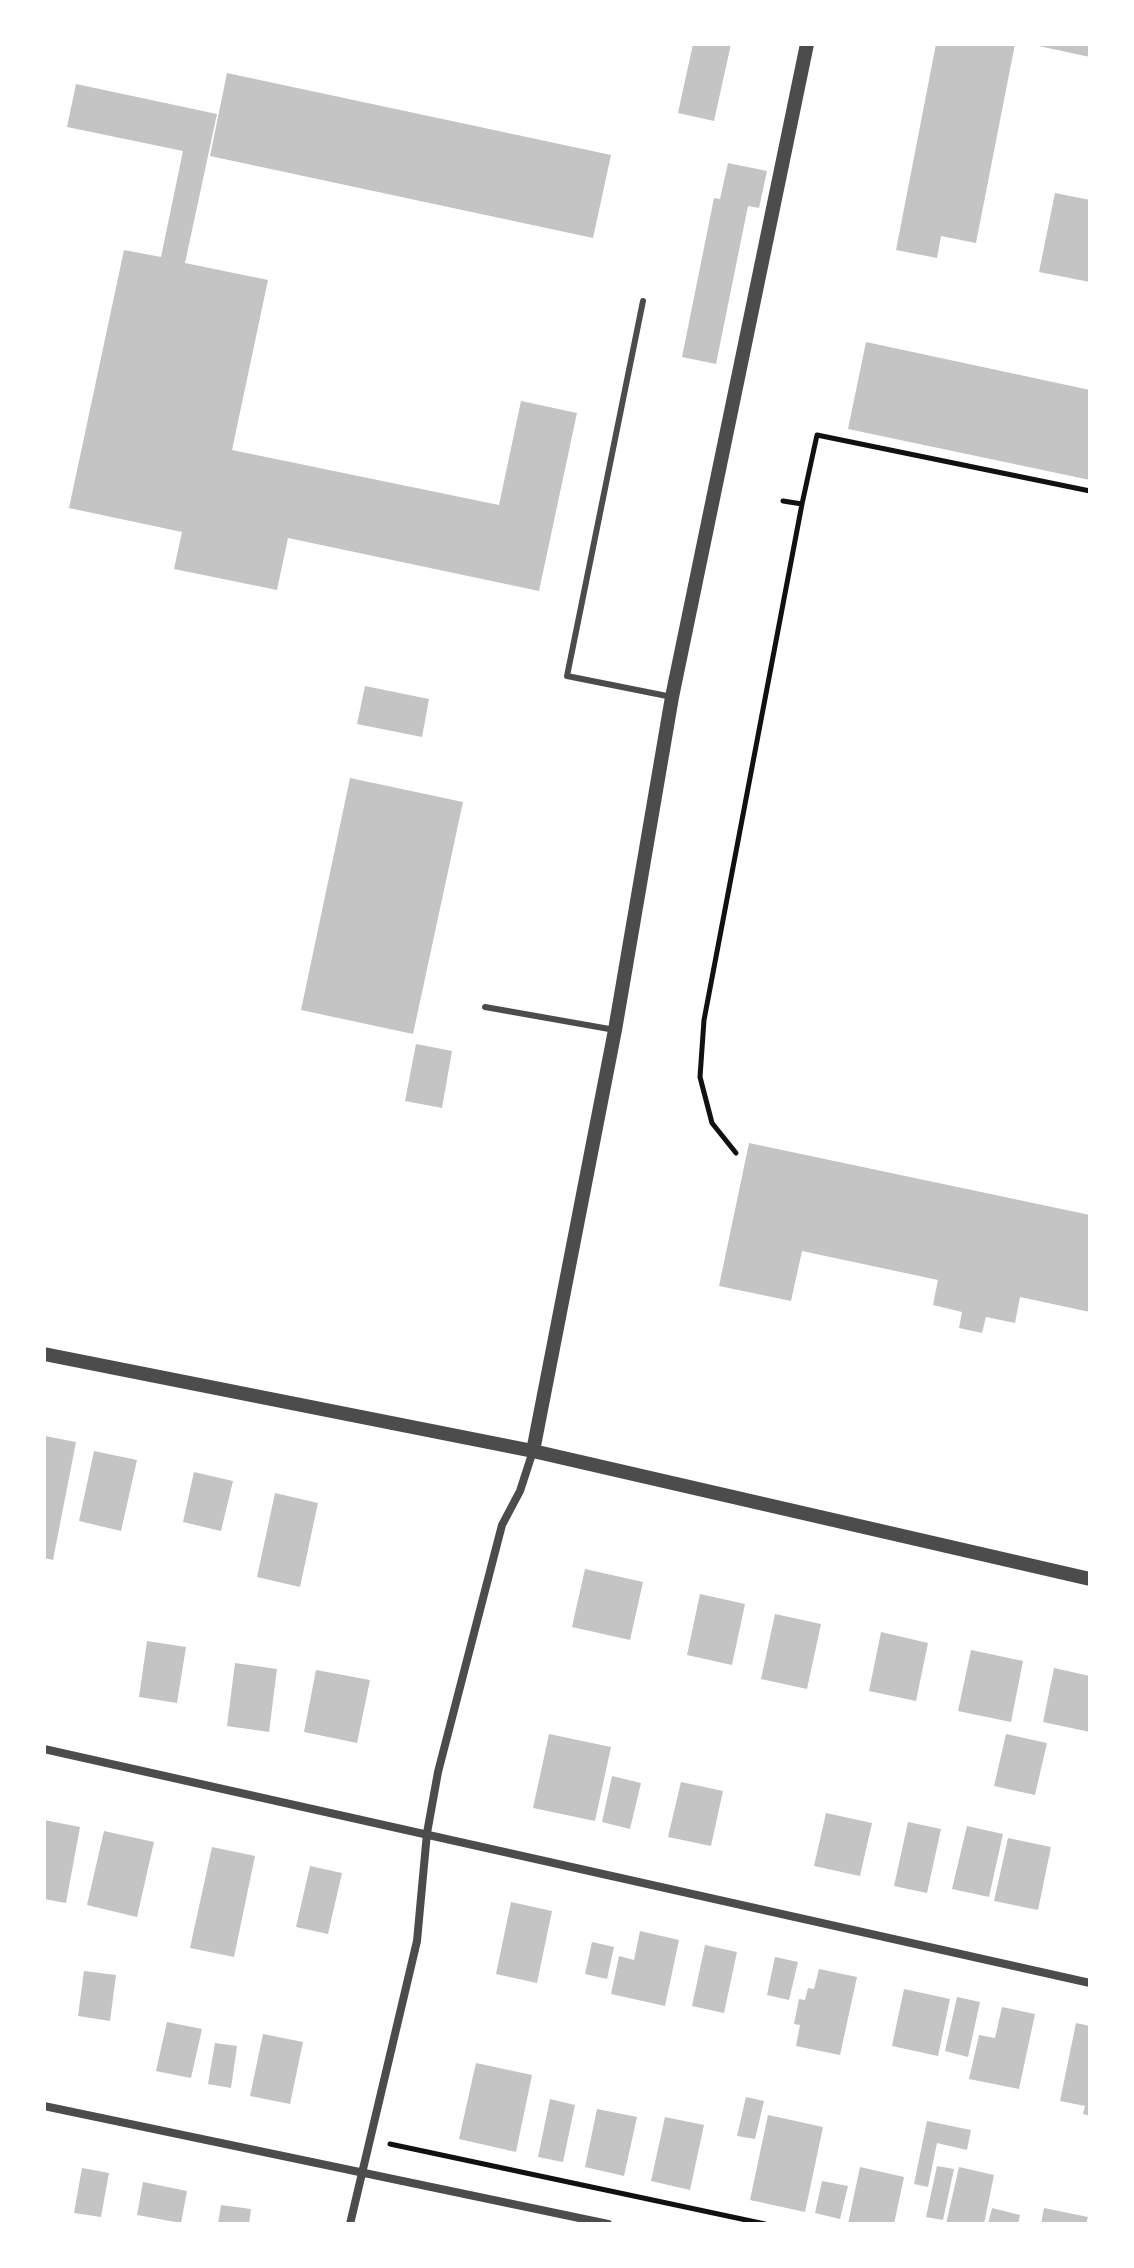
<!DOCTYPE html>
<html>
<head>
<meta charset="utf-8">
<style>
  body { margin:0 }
  #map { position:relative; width:1134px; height:2268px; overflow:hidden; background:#fff; font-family:Lato,sans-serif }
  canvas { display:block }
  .frame { position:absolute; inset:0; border:46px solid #fff; pointer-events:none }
</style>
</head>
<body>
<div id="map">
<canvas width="1134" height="2268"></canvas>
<div class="frame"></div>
</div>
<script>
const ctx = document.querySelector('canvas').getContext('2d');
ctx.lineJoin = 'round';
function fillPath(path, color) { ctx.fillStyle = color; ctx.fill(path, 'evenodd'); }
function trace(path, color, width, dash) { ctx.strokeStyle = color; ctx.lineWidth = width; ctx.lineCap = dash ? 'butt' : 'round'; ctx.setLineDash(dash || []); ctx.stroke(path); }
fillPath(new Path2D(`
  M693,44H731L714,121L678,113Z
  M936,44H1015L976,243L941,236L937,258L896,250Z
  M1034,44H1090V57L1034,45Z
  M227,73L611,155L593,238L210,156Z
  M76,84L217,114L185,263L268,280L232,450L499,505L521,401L577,413L539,591L288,538L277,590L174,569L182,532L69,508L124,250L161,257L183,151L67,127Z
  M728,163L767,171L759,208L748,206L716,364L682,357L714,198L720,199Z
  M1055,193L1090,200V282L1039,272Z
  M866,342L1090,390V480L848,429Z
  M365,686L429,699L422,737L357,724Z
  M350,778L463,802L413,1034L301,1010Z
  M416,1044L452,1051L442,1108L405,1101Z
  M749,1143L1090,1215V1312L1020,1297L1015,1323L986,1317L982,1333L959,1328L962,1312L933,1305L938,1280L802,1251L791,1301L719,1286Z
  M45,1436L76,1442L53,1560L44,1558Z
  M94,1451L137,1460L121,1531L79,1521Z
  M194,1472L233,1481L221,1531L183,1522Z
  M275,1493L318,1503L300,1587L257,1577Z
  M585,1569L643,1582L630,1640L572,1627Z
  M700,1594L745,1604L732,1665L687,1655Z
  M775,1614L821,1624L807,1689L761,1679Z
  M881,1632L928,1643L916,1701L869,1691Z
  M147,1641L186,1647L177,1703L139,1697Z
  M971,1650L1023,1661L1011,1722L958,1711Z
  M235,1663L277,1669L269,1732L227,1726Z
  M1054,1668L1090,1676V1732L1043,1722Z
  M316,1670L370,1680L357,1743L304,1732Z
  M549,1734L611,1747L595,1821L533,1808Z
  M1006,1734L1047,1743L1035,1795L994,1786Z
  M612,1776L641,1783L630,1829L602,1822Z
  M681,1782L723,1791L711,1846L668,1837Z
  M826,1813L872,1823L860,1876L814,1866Z
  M44,1820L80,1827L66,1903L44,1899Z
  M908,1822L941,1829L927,1893L894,1886Z
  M967,1826L1003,1834L989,1897L952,1889Z
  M104,1831L154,1842L137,1917L87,1905Z
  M1008,1838L1051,1847L1038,1910L994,1901Z
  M212,1847L255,1856L234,1957L190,1948Z
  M310,1866L342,1873L328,1934L296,1927Z
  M511,1902L552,1911L537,1983L496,1974Z
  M640,1931L679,1940L665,2006L611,1994L619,1956L634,1960Z
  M592,1942L614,1947L607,1979L585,1974Z
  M705,1945L737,1952L724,2013L692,2006Z
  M775,1957L798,1962L789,2000L767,1995Z
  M819,1969L857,1977L840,2055L796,2046L800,2025L794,2024L799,1999L805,2000L808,1988L814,1989Z
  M84,1971L116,1975L110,2021L78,2016Z
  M904,1989L950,1999L938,2056L892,2046Z
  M957,1997L980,2002L968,2057L945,2051Z
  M1002,2007L1035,2014L1019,2089L969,2079L979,2035L995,2038Z
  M167,2022L202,2029L191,2078L156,2071Z
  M1076,2023L1090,2026V2116L1083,2114L1085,2106L1060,2101Z
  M263,2034L303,2042L290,2104L250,2096Z
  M215,2043L237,2046L231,2088L208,2084Z
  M476,2063L532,2075L516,2152L459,2139Z
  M746,2097L764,2101L755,2139L737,2136Z
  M550,2099L575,2105L563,2162L538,2157Z
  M597,2109L637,2117L624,2176L585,2167Z
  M768,2115L823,2127L805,2212L750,2200Z
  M665,2117L704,2125L690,2190L651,2181Z
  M927,2121L971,2130L967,2150L937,2143L928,2187L914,2184Z
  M937,2166L954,2169L943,2220L926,2217Z
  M860,2167L904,2177L894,2224H848Z
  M959,2167L994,2175L984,2224H946Z
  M82,2168L109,2173L101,2217L74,2213Z
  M822,2181L848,2186L840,2219L815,2213Z
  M143,2182L187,2191L181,2223L137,2215Z
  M221,2205L251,2209L249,2224H218Z
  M992,2208L1020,2215L1018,2224H988Z
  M1044,2208L1088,2217L1086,2224H1041Z`), '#c4c4c4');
trace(new Path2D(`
  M783,501L802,504L817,435L1090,491
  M736,1153L712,1123L700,1077L704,1020L802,504
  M390,2144L765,2224`), '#111', 5);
trace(new Path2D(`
  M643,301L567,676L672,697
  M485,1007L615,1030`), '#4c4c4c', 6);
trace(new Path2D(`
  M44,1749L1090,1983
  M44,2106L608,2224
  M350,2224L417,1941L427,1833L438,1772L502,1525L520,1491L533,1451`), '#4c4c4c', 8);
trace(new Path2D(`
  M44,1354L533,1451L1090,1579
  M533,1451L615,1030L672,697L807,44`), '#4c4c4c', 14);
</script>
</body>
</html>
